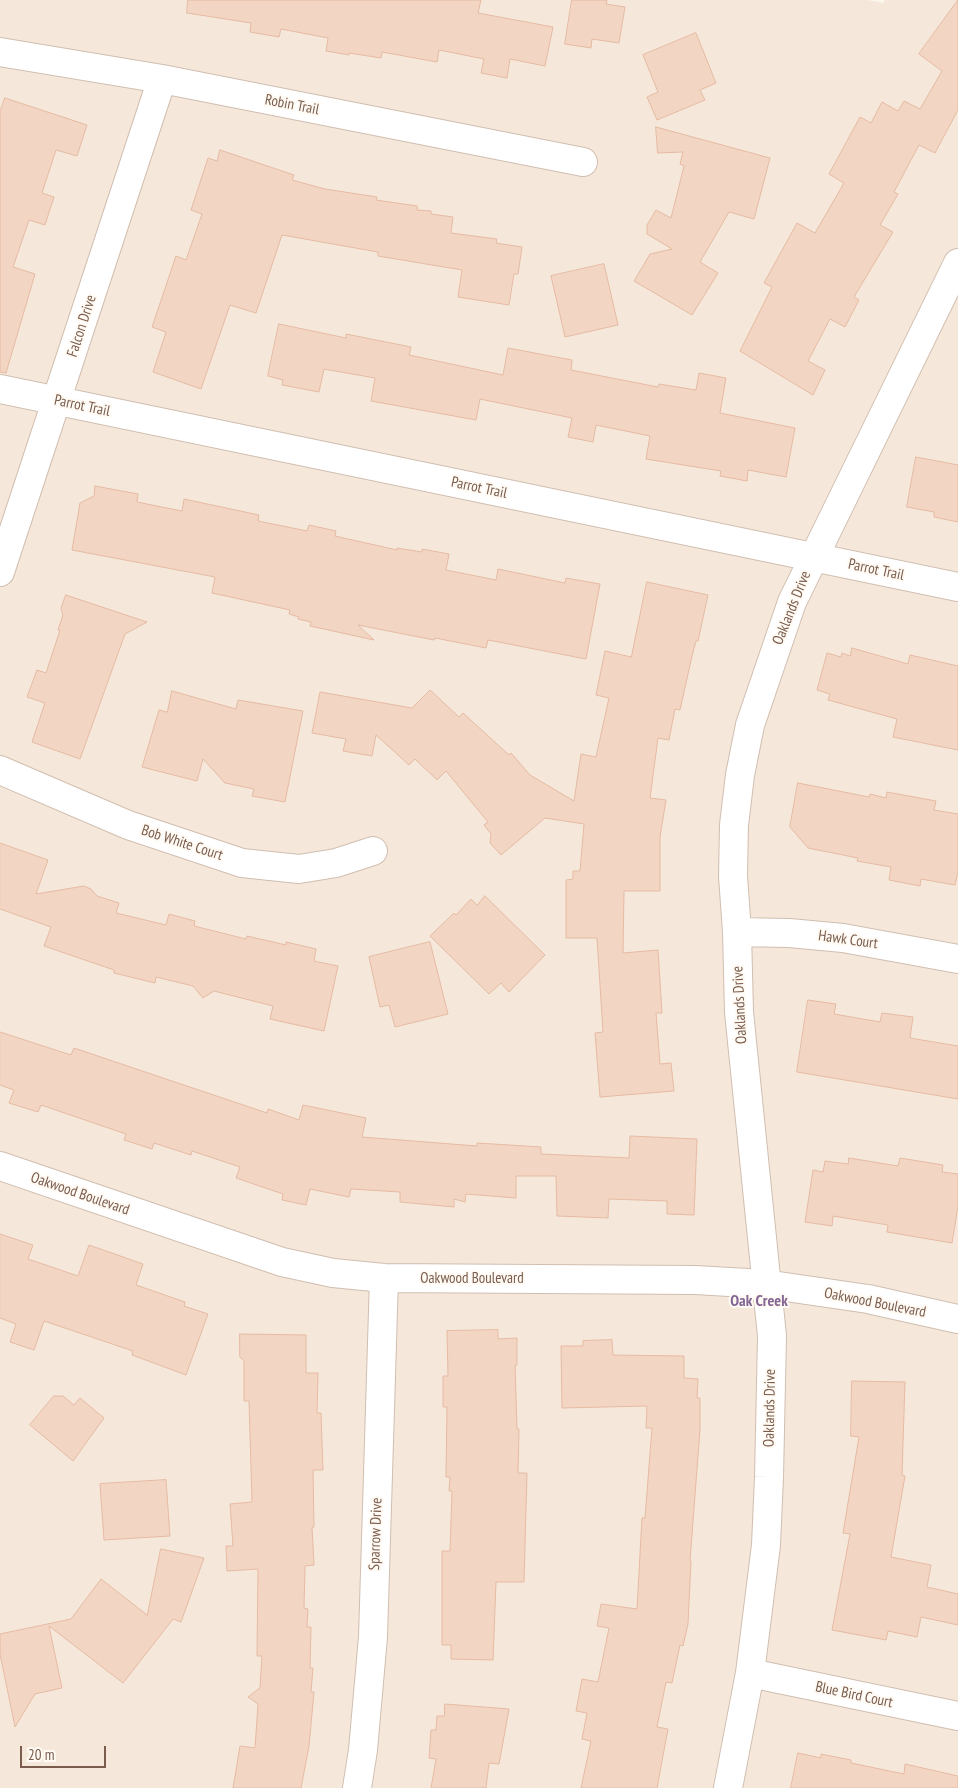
<!DOCTYPE html>
<html>
<head>
<meta charset="utf-8">
<style>
  body { margin:0 }
  #map { position:relative; width:958px; height:1788px; overflow:hidden; background:#fdf6ec; font-family:"PT Sans Narrow",sans-serif }
  canvas { display:block }
  .scale { position:absolute; left:20px; top:1746px; width:86px; height:22px; box-sizing:border-box; border:2px solid #7a5c4d; border-top:0; padding-left:6px; font-size:15px; line-height:18px; white-space:nowrap; color:#7a5c4d; -webkit-text-stroke:4px #fffaf3; paint-order:stroke }
</style>
</head>
<body>
<div id="map">
<canvas width="958" height="1788"></canvas>
<div class="scale">20 m</div>
</div>
<script>
const ctx = document.querySelector('canvas').getContext('2d');
ctx.lineJoin = 'round';
function fillPath(path, color) { ctx.fillStyle = color; ctx.fill(path, 'evenodd'); }
function trace(path, color, width, dash) { ctx.strokeStyle = color; ctx.lineWidth = width; ctx.lineCap = dash ? 'butt' : 'round'; ctx.setLineDash(dash || []); ctx.stroke(path); }
function label(font, color, halo, rows, align = 'center') {
  ctx.font = font + ' "PT Sans Narrow",sans-serif'; ctx.lineWidth = 4; ctx.setLineDash([]); ctx.textBaseline = 'middle'; ctx.strokeStyle = halo; ctx.fillStyle = color; for (const [text, x, y, turn = 0] of rows) {
    ctx.save(); ctx.translate(x, y); ctx.rotate((+turn || 0) * Math.PI / 180); ctx.textAlign = isNaN(turn) ? turn : align; if (halo) ctx.strokeText(text, 0, 0); ctx.fillText(text, 0, 0); ctx.restore();
  }
}
fillPath(new Path2D(`
  M0,0H868L883,3L885,0H958V1788H0Z`), '#f5e8da');
const building = new Path2D(`
  M188,0H481L478,13L553,27L545,66L510,59L507,78L481,73L484,59L439,50L437,62L382,52L381,58L349,53V55L326,51L328,38L281,29L279,37L250,32L251,23L187,13Z
  M572,0H607L606,4L625,7L619,43L592,39L591,48L565,44Z
  M958,0V110L935,153L919,145L894,192L898,194L880,225L893,232L854,297L859,300L845,327L830,319L808,361L825,370L813,395L740,351L772,287L764,283L797,223L815,233L844,183L829,174L860,117L871,123L882,102L898,111L904,101L920,109L942,71L919,54Z
  M696,33L716,83L700,90L705,100L657,120L647,97L658,92L643,55Z
  M5,98L87,125L77,156L56,150L42,193L54,197L45,225L29,220L13,267L35,274L6,373L0,372V112Z
  M656,127L770,158L754,219L729,212L700,262L718,273L692,315L634,281L650,254L672,249L647,234V225L656,210L671,218L684,166L680,164L683,152L658,153Z
  M220,150L294,175L292,180L325,189L377,197L376,200L417,206V210L431,211V214L453,217L451,233L497,239L496,243L522,247L518,274H514L509,305L458,297L462,270L378,256V252L282,235L256,313L230,305L201,389L153,372L166,332L152,327L176,256L186,260L202,214L191,210L208,158L217,161Z
  M604,264L618,325L565,337L551,276Z
  M279,324L346,338V334L411,347L409,355L503,375L508,348L572,360L571,370L658,387L659,384L696,390L699,373L726,378L720,413L795,428L786,477L748,470L747,481L720,476L721,471L646,459L650,436L596,425L593,442L568,437L572,418L480,399L476,420L371,401L375,378L324,369L319,392L282,385L283,380L268,376Z
  M916,457L958,465V522L934,517V512L907,507Z
  M95,486L138,494L137,502L182,511L184,499L259,515L258,521L307,531L309,525L336,531L335,536L397,550V548L422,552V549L449,554L446,570L496,580L498,569L565,583L566,578L600,584L586,659L488,640L486,648L435,638L434,640L358,625L374,640L310,626L311,622L298,619L299,617L289,614L290,610L212,593L215,577L72,550L80,503L94,496Z
  M647,582L708,595L698,641H696L692,656L680,710L675,709L669,740L658,738L650,798L666,800L660,837V891H624L623,953L658,950L662,1013H656L660,1064L671,1063L674,1091L600,1097L595,1033L603,1032L597,938H566V880L573,879V871H580L584,824L545,818L501,855L490,843L491,834L484,825L488,822L446,771L437,780L415,759L409,765L376,735L372,756L343,751L346,739L312,733L320,692L412,708L430,690L459,717L463,713L509,755L511,753L530,775L574,801L581,754L596,757L609,698L596,695L605,651L631,657Z
  M66,595L147,622L125,634L80,759L32,742L45,703L27,697L37,670L46,673L60,630H58L63,615L61,609Z
  M852,648L908,664L910,655L958,666V750L893,737L897,719L828,700L830,694L817,690L827,653L841,657L842,653L850,656Z
  M172,691L236,709L238,700L303,711L285,802L252,796L254,789L225,783L203,759L197,781L142,767L159,710L167,712Z
  M798,783L869,797L870,794L886,798L887,792L936,801L934,810L958,814V872L955,885L921,879L920,886L889,880L891,867L857,861L858,858L808,848L790,827Z
  M0,843L48,860L36,894L84,886L91,889L97,896L119,903L116,913L166,925L169,914L195,921L194,926L246,939L247,936L286,945V942L316,949L314,961L338,966L324,1031L270,1019L273,1006L214,991L203,998L193,986L156,977L155,983L114,973V970L44,946L51,927L0,909Z
  M485,896L545,955L509,992L501,983L489,994L430,936L454,913L456,915L471,899L477,905Z
  M430,942L448,1014L395,1027L389,1005L380,1007L369,957Z
  M808,1000L836,1004L834,1014L880,1022L882,1013L913,1017L910,1038L958,1046V1099L797,1072Z
  M0,1032L71,1055L74,1048L267,1113L268,1109L299,1120L303,1105L366,1118L362,1137L477,1146V1143L541,1147V1154L629,1158L630,1136L697,1139L694,1215L667,1214V1201L609,1199L608,1218L557,1216L556,1176H516V1198L466,1194L465,1202L454,1199V1207L400,1202V1192L351,1189L349,1197L310,1189L306,1205L282,1200L283,1194L236,1178L240,1167L192,1151L191,1155L154,1143L152,1149L124,1140L126,1134L41,1105L38,1112L9,1103L14,1090L0,1085Z
  M849,1158L898,1166L900,1158L943,1165L942,1172L958,1174V1206L952,1243L887,1232L888,1225L833,1216L832,1226L805,1222L813,1170L823,1172L825,1161L848,1164Z
  M0,1234L33,1245L28,1259L78,1276L89,1245L143,1264L136,1285L185,1302L184,1306L208,1314L186,1375L132,1355L133,1351L44,1321L34,1350L10,1342L16,1324L0,1318Z
  M498,1330V1339L517,1338V1365H515L517,1429H519L518,1473H527L524,1582H496L493,1660L451,1659V1645H442V1551H450L452,1491H449L450,1477H446L447,1407H443V1376H448L447,1331Z
  M240,1334L306,1335V1373H318L317,1413H321L323,1470H313L314,1527H312L314,1565L305,1566L304,1608L308,1609L307,1627H311L310,1668H313L311,1692H314L309,1746L301,1788H233L240,1746L255,1748L258,1704L248,1697L260,1688L262,1656H257L258,1569L227,1571L226,1546H233L230,1504L252,1502L249,1401H244V1361L240,1357Z
  M612,1340L613,1355L684,1356V1378L698,1379L697,1398H700V1429L690,1561H691L688,1624L683,1646L680,1645L672,1683L666,1682L657,1727L668,1729L657,1788H581L591,1741L582,1739L587,1713L576,1711L582,1679L598,1682L609,1628L597,1626L601,1604L637,1609L642,1518H645L652,1428H646L647,1406L562,1408L561,1346H583V1341Z
  M852,1381L905,1382L902,1475L905,1476L891,1557L931,1565L927,1587L958,1594V1625L921,1617L917,1637L888,1631L886,1640L832,1630L850,1534L843,1533L859,1437L851,1436Z
  M54,1396H63L74,1405L80,1398L104,1418L73,1461L30,1425Z
  M166,1480L170,1536L104,1540L100,1484Z
  M161,1549L204,1558L181,1622L173,1619L123,1683L49,1626L62,1688L35,1694L15,1727L0,1654V1634L71,1619L101,1579L147,1615Z
  M445,1704L509,1709L499,1764L489,1763L486,1788H431L436,1759L429,1758L431,1730H436L437,1716H444Z
  M798,1753L821,1758V1754L851,1760V1763L904,1774L905,1764L958,1776V1788H791Z`);
fillPath(building, '#f3d5c3');
trace(building, '#e6bba3', 1);
const minor = new Path2D(`
  M0,52L162,79L583,162
  M0,389L958,587
  M0,572L162,79
  M0,770L128,825L242,863L299,869L336,863L373,851
  M737,932L789,933L843,938L958,959
  M0,1166L282,1262L333,1273L384,1278L695,1280L765,1284L868,1299L958,1319
  M750,1673L958,1716
  M357,1788L363,1750L373,1637L384,1278
  M728,1788L750,1673L766,1545L769,1477L772,1336L739,1012L737,932L733,876L734,825L740,775L750,725L792,602L958,263`);
trace(minor, '#d1beb0', 30);
trace(minor, '#fff', 28);
label('15px', '#7a5c4d', '#fffaf3', [
  ["Robin Trail",292,105,11],
  ["Falcon Drive",82,326,-72],
  ["Parrot Trail",82,406,12],
  ["Parrot Trail",479,488,12],
  ["Parrot Trail",876,570,12],
  ["Oaklands Drive",792,608,-68],
  ["Bob White Court",182,843,18],
  ["Hawk Court",848,940,8],
  ["Oaklands Drive",740,1005,-93],
  ["Oakwood Boulevard",80,1194,19],
  ["Oakwood Boulevard",472,1279],
  ["Oakwood Boulevard",875,1303,11],
  ["Oaklands Drive",770,1408,-89],
  ["Sparrow Drive",376,1534,-88],
  ["Blue Bird Court",854,1695,12]
]);
label('bold 16px', '#846695', '#fffaf3', [
  ["Oak Creek",759,1301]
]);
</script>
</body>
</html>
